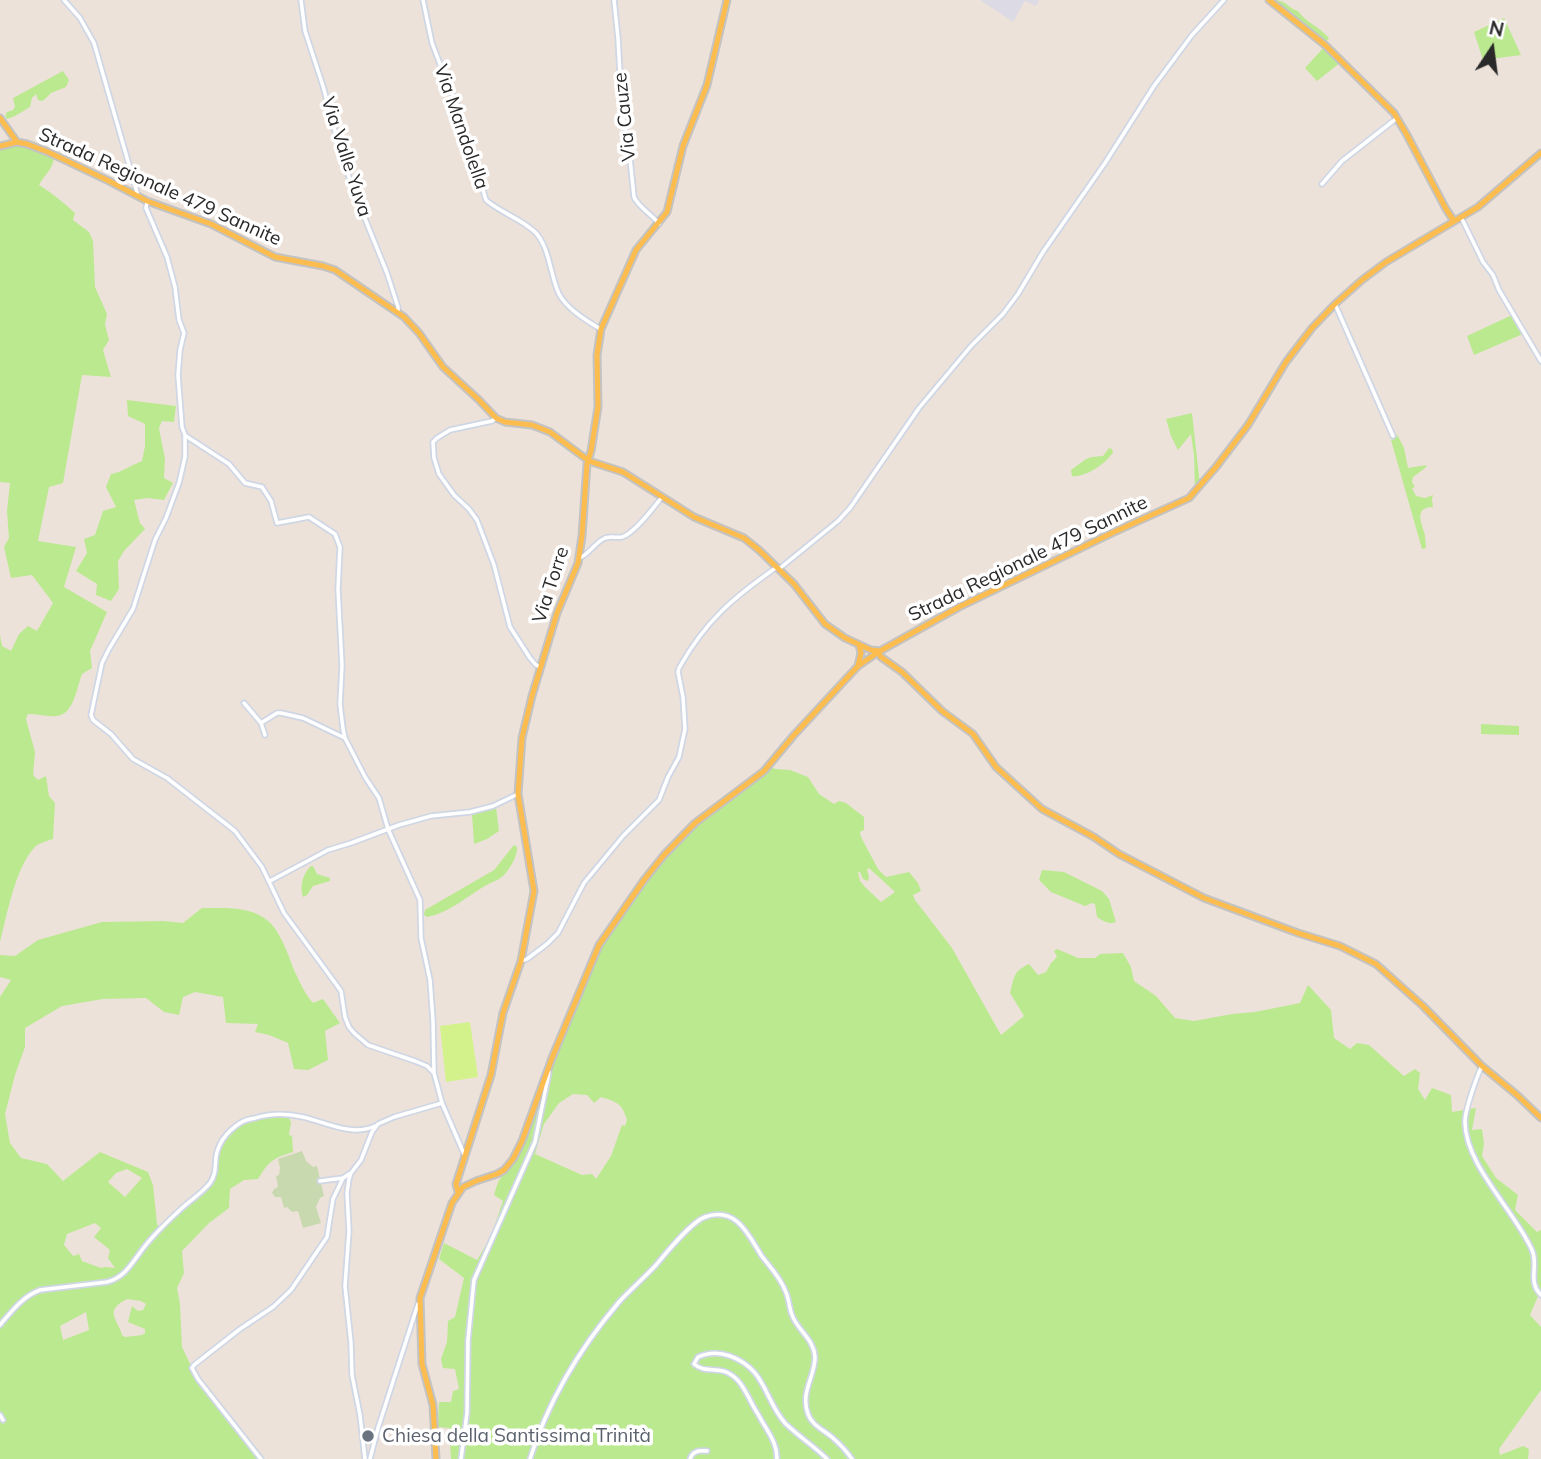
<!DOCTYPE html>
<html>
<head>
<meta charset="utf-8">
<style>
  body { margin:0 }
  #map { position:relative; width:1541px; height:1459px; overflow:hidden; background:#ede2d9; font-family:Mulish,sans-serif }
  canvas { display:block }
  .north { position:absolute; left:1457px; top:14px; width:70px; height:70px; -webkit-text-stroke:5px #fff; paint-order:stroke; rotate:13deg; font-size:19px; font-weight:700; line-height:28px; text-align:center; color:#292929 }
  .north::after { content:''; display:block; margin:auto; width:24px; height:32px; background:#292929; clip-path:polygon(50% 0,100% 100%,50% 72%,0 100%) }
</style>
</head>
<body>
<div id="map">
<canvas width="1541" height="1459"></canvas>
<div class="north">N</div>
</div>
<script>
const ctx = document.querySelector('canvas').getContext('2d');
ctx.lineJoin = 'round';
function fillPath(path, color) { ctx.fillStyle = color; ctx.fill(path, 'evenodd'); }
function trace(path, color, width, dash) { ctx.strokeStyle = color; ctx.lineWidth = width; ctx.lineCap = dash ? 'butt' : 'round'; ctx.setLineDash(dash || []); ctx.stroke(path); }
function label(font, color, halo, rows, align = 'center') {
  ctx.font = font + ' Mulish,sans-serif'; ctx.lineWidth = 7; ctx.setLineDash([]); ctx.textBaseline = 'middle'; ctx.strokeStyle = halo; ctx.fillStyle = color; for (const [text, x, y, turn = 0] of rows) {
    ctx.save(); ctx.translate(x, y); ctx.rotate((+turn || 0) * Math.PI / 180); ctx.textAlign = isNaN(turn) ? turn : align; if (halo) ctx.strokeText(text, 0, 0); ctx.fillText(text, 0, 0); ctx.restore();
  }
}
fillPath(new Path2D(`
  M980,0H1039L1036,6L1025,1L1013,22Z`), '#dcdbe5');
fillPath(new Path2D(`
  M1273,0C1287,0 1286,7 1298,11C1305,22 1320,27 1329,38L1326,42Z
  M1504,18L1521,55L1483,60L1474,32Z
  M1325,46L1341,62L1317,81L1305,68Z
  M63,71L69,80L66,87L51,93L44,100L41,101L38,100L36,94L32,98L30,107L15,116L7,119L5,116L7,112L13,110L15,107L13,98Z
  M14,145L27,146L54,157C54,168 44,175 39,185C52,193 64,203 75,213L73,220L89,232L93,241L95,287L107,314L105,325L109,340L103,350L111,377L82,375L63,483L49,487L38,541L76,547L64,587L107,612L90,651L92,668L82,674C77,687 74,714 57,716C47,717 37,714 28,714L26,719L35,752L33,775L38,780L46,776L49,796L55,803L53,839C47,841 38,843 34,848C15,869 7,915 0,942V635L2,646L11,651L19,634L28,626L37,631L53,603L32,575L11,578L4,547L9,538L7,511L10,483L0,482V149Z
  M1512,315L1523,334L1474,355L1467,336Z
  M127,400L176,406L174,422L162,421L159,428L165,459L164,478L173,483L164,500L147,498L134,500L140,523L145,529L124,551L118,561L119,589L111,601L96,595L97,584L76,571L87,553L84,539L95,535L103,511L116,507L106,487L111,474C123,472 131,465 142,461L145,446V424L128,416Z
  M1192,413L1200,485L1195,490L1194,455L1191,434L1178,450L1171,436L1166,419Z
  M1397,434L1404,448L1408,468L1427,465L1425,468L1413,477L1412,482L1415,487L1412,488L1416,496L1425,498L1433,495L1432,500L1433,507C1413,507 1422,524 1425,535C1425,537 1426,546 1426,548L1422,549L1391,440L1396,437Z
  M1109,448L1112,449L1113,452C1107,463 1085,478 1072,476L1071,470L1086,459L1092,457L1103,456Z
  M1481,724L1519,726V735L1481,734Z
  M768,767L776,769L790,770L808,777L819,794L834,804L839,801L846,803L864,817V830L860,832L861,837L878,869L886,877L909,872L918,883L921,891L913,895L915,900L952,948L1001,1035L1024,1016L1010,993C1014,978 1013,971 1029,964L1038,975L1046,972L1051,963L1057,957L1054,951L1057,949L1078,958H1095L1100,954L1123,953L1131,967L1134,981L1156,996L1175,1018L1194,1021L1232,1014L1255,1012L1300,1003L1308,985L1331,1010L1334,1038L1350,1049L1357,1043L1369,1045L1404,1076L1415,1069L1420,1073L1418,1089L1425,1100L1432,1088L1451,1095L1452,1112L1476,1108L1472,1130L1482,1129L1484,1144L1482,1156L1496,1178L1518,1195L1515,1210L1537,1232L1541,1230V1289L1530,1315L1541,1327V1390L1499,1449L1500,1455L1523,1446L1529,1449L1528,1459H451L449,1428L438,1427L439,1402H451L453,1391L459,1389L455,1369L443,1368L441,1359L447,1342L448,1321L455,1317L464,1278L439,1259L444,1243L477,1260L491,1236L503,1201L494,1195C497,1186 498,1177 507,1173L504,1170L513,1159L594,955L644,880L695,823ZM869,868L895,892L881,902L865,887L860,881L858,872H860L863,879L868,881L869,877L867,869ZM573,1094L587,1095L594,1103L601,1097C617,1102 622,1103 627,1120L625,1126L622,1125L611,1156L596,1179L592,1174L582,1175L535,1154L544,1124L559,1103Z
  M496,807L499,831L487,839L474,844L472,814Z
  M514,845L517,847C518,856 510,868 504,875C498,881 491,882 485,886C466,897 449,913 427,917L424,915L425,910L494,870Z
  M311,866H313L317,874L330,878V881L313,886L307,895L303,897C299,887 303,873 311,866Z
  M1042,870L1064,872L1102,891L1109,899L1116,922C1110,925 1103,921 1097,917L1095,904L1092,903L1085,906L1051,892L1039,880Z
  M202,908C228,908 260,905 276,930C284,942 289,957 294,970C300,982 304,993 313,1003L323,999L340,1023L325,1031L328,1060L308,1070L294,1069L288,1043L269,1035L255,1032L258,1024L226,1023L223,997L195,992L183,997L179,1015L164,1012L146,998L103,999L62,1006L25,1028V1047L15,1075L5,1114L10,1143L21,1158L47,1164L63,1181L100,1152L148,1172L153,1185L157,1224L160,1228L212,1180L218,1149L227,1135L245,1120L287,1114L291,1122L289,1135L292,1136L293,1152C273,1158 269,1161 258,1179L244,1180L230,1189L229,1208L209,1223L182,1251L184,1273L177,1288L180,1304L182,1347L192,1368L261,1459H0V997L11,980L0,977V955L15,956L38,940L102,922L164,921L183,923ZM127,1169L142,1178L125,1197L108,1182L116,1173ZM95,1223L101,1228L94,1237L110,1250L108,1258L115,1268L105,1267L101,1268L82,1261L79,1254L73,1256L64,1245L67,1234ZM127,1299L141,1301L146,1304L143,1310L138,1311L132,1306L128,1322L145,1329V1333L142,1335L125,1337L122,1335C118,1319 103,1311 127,1299ZM86,1312L89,1330L63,1340L60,1326Z`), '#bbe990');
fillPath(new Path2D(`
  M302,1151L306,1161L313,1167L317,1166L324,1196L320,1198L316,1207L321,1223L303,1228L298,1211L292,1212L287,1207L284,1208L281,1197H275L272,1193L274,1189L278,1187L276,1176L279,1175L280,1168L278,1159Z`), '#c9d9af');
fillPath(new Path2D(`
  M470,1022L478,1077L446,1082L440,1026Z`), '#d4f28b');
const minor = new Path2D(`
  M64,0L80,18L94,43L138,196
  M301,0L305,31L323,86L335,131L351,184L387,273L398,307V312
  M423,0L432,43L446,80L458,107L486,200C501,213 522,219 536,233C550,249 550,275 559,294C567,309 586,320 600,329
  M614,0L618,38L622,111L629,149L634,197C639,208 652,214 659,224
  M1322,184L1342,161L1397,118
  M147,201L146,208L167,257L175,287L179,320L184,333L180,350L178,375L182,427L185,435V457L179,483L166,518L155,540L133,609L109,649L102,663L91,715L93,720L111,734L133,759L167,778L235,831L262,867L284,913L341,991L345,1017L349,1027L354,1033L368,1045L415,1061L427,1066L434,1073L442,1103L464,1154
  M1461,217L1483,262L1493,275L1499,290L1541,361
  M1335,304L1393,436
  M496,418L492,421L450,430L437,438L433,442L434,458L439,474L454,495L469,509L477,520L494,565L510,627L530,658L535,664L541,668
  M186,436L229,464L245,483L262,487L271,501L277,523L309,517L335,534L340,547L338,589L342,666L340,704L343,729L345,738L365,777L379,798L388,829L420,900L421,938L430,980L433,1021L434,1073
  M578,559C590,554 595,542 605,538C611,536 616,538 622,537C634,534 654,507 662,497
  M779,569L838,521L850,508L919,408L971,346L1003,314L1018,294L1043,252L1105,163L1154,86L1192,35L1224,0
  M244,703L261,723L265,735
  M261,723L277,713H281L303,718L345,738
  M270,881L328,850L351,843L399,825L431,816L470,812L493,806L518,794
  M522,961L527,959L547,944L558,933L584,883L623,836L659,800L668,777L679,757L685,729L683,697L678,672L679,668C705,621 734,597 777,567
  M1482,1066C1477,1076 1464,1112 1465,1123C1466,1166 1515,1211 1532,1250C1539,1265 1527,1282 1541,1295
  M320,1181L343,1178
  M0,1325C11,1312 23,1296 40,1290L107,1282C126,1277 133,1261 145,1246C156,1232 169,1220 182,1208C191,1200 203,1192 210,1183C216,1175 215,1166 216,1157C218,1143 228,1131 240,1123C244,1120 250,1119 255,1118C271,1113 286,1113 303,1117C325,1122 352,1137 375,1126
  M0,1415L3,1420
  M261,1459L198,1379L192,1368L194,1365L240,1329L273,1307L291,1290L327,1237L333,1199L343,1178L349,1174
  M365,1459L360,1415L352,1375L351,1343L345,1286L349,1231L347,1193L349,1179L351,1173L361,1160L372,1132L378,1124L394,1117L442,1103
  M370,1459L378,1428L418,1304
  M461,1459L467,1413L468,1340L474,1280L535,1142L549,1072L548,1071
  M530,1459C548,1401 580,1348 619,1302C631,1289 644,1278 656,1265C667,1252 691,1222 705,1217C736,1206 748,1234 761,1255C769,1266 780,1277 785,1290C789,1298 789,1307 792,1315C798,1331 814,1339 815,1357C815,1377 800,1392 808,1414C812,1426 826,1431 834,1439C841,1445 847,1452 852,1459
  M690,1459C692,1451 700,1450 707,1451
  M777,1459C777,1454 776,1448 774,1443C770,1433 763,1424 758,1414C749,1401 744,1382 730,1374C718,1366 705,1374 694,1364L698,1357C709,1352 719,1352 730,1356C766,1369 764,1399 785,1423C798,1436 814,1446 827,1459`);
const major = new Path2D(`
  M1269,0L1325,45L1394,113L1407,135L1446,209L1454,221
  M0,118L17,142
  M0,146L17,142L27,144L48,152L109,181L147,201L211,224L275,257L323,266L335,270L404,317L419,333L443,367L479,400L496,418L505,422L532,425L550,432L589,461L623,472L694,517L744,538L759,550L794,584L825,624L845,638L871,650L880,651L959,607L1112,533L1189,498L1216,467L1248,425L1286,362L1312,328L1335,304L1362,280L1386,262L1478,207L1541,153
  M858,666L874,655L877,651L881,657L902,672L942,711L973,734L996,767L1042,809L1094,837L1119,854L1204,898L1298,933L1340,946L1376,964L1423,1006L1482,1066L1517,1095L1541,1118
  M458,1192L456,1184L491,1075L503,1013L521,961L534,891L518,794L522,738L532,696L557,613L578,563L582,536L587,464L591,451L598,407L597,355L601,329L636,250L667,212L683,146L707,85L727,0
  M436,1459L433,1405L422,1364L420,1298L452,1203L463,1187L476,1181L497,1174L504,1170L513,1159L522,1141L552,1058L599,945L644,880L664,855L695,823L764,771L794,735L858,666L861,653L859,645`);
trace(minor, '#cfd6e4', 7);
trace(major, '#c3c3c3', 9);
trace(minor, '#fff', 3.5);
trace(major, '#fdbc4e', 5);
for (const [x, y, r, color] of [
  [368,1436,7,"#6b7280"]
]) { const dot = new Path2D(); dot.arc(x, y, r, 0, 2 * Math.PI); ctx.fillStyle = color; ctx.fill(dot); trace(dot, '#fff', 2.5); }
label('19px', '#292929', '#fff', [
  ["Via Cauze",625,117,-96],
  ["Via Mandolella",461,127,71],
  ["Via Valle Yuva",346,157,72],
  ["Strada Regionale 479 Sannite",160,187,24],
  ["Strada Regionale 479 Sannite",1028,559,-26],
  ["Via Torre",551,585,-72]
]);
label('19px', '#5b616d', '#fff', [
  ["Chiesa della Santissima Trinità",382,1436]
], 'left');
</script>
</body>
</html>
